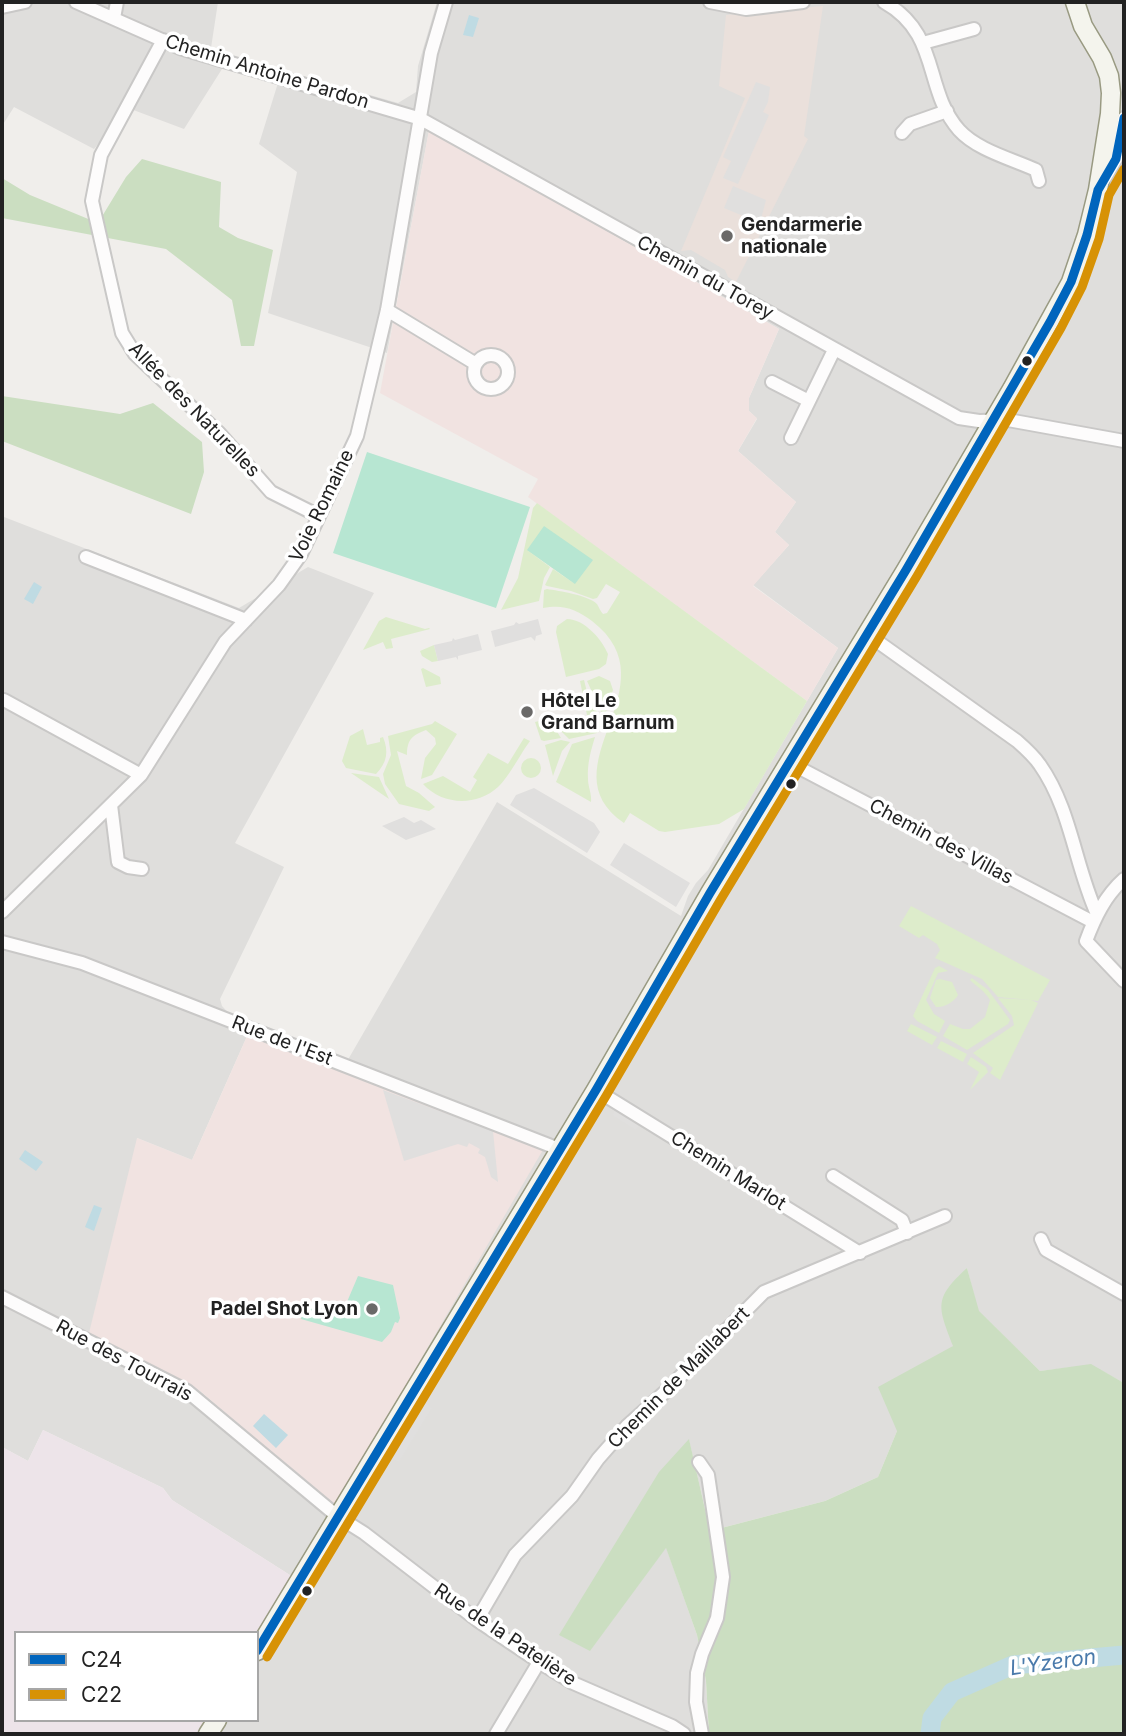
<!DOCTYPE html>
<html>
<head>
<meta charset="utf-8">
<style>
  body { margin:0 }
  #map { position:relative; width:1126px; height:1736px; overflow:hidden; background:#f0eeeb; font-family:Inter,sans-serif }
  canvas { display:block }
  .frame { position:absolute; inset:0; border:4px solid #222; pointer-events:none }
  .legend { position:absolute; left:14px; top:1631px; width:245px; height:91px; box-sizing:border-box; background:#fff; border:2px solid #a7a7a7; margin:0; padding:9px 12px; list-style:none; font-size:21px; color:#222 }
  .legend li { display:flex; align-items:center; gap:14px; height:35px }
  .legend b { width:35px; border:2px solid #a7a7a7 }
</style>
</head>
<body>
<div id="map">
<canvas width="1126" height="1736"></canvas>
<div class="frame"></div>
<ul class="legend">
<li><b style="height:9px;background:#0065bd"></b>C24</li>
<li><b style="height:9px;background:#d79205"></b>C22</li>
</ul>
</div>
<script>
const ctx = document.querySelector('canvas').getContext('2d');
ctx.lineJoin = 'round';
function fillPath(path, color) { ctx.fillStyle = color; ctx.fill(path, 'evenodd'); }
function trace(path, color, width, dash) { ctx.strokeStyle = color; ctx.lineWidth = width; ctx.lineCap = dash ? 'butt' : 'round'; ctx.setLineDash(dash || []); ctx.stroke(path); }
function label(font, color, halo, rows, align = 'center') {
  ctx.font = font + ' Inter,sans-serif'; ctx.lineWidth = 7; ctx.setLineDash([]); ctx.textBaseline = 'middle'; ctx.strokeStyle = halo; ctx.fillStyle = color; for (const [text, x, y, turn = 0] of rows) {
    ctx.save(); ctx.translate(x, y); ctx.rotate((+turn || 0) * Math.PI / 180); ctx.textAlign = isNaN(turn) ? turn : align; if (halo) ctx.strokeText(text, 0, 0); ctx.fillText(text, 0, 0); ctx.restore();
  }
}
fillPath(new Path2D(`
  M2,2H218L211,48L222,69L184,129L128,108L94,149L14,107L2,126Z
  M437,2H1124V1383L1091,1365L1040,1371L978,1311L967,1268L953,1346L897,1431L878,1477L825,1501L710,1531L689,1440L590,1650L666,1547L697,1635L706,1681L709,1734H203L211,1720H257V1640L293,1577L172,1500L163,1488L43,1430L28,1461L2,1447V521L4,517L239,608L308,567L374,593L235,843L284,867L220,999L222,1006L248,1034L192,1160L137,1138L156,1371L200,1391L334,1507L342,1070L497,802L681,916L688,896L696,883L708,870L838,648L753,585L789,545L775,532L796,502L738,451L757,419L749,411V398L779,329L429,131L387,353L268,313L297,172L259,144L282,70L398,103L416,92L418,66Z`), '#dfdedc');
fillPath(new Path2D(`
  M429,130L779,329L749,398V411L757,418L738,451L796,502L775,532L789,545L753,586L838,648L807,701L528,497L538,479L380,393Z
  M248,1034L544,1148L334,1508L200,1391L88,1337L137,1138L192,1160Z`), '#f1e3e1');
fillPath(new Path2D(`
  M43,1430L163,1488L172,1500L293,1577L257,1640V1633H16V1720H211L203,1734H2V1447L28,1461Z`), '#ede4e9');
fillPath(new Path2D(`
  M823,6L804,136L808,139L736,282L728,277L725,270L691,250L681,251L745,98L719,86L726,15Z`), '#eae0db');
fillPath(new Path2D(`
  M537,503L807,701L744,809L719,824L665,832L659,831L630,813L624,823C543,767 676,686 592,621C576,609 563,604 543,608L544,590L547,589C559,591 588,595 597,604C599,607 600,611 603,614L607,613L620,592L606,584L597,598L593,599L571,591L547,586L545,585L553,569L575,584L527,550L550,567L544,578L539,601L501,610L518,578L533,508Z
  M386,617L425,629L429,628L430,629L391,639L393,648L386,649L383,642L363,650L379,621Z
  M567,619C584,619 602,639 608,654L606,664L599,669L566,677L556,632L557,626Z
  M434,645L438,661L432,662L422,656L420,651Z
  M423,668L440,677L441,684L426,687L421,669Z
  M599,676L610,681L613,690L604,718L587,681Z
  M584,680L587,692L602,722L597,733L569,739L558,728L554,717L562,715L566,726L588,720L580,681Z
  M552,718L556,730L561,738L544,741L541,740L535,722Z
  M435,721L457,734L432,775L421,779L425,758L436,744L435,738L426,730C412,735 407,740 407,755L397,751L406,786L419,793L435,807L429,811L399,804L385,784L383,774L391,755L388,736L432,724Z
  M363,729L367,745L380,742V738L383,737C389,751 387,763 376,774L346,768L342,761L350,736Z
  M595,737C591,750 587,764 588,779C588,787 592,794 591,802L556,782L572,744Z
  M524,738L530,741C521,753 509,777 498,787C476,807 442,805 423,784L443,776L470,792L477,780L473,777L488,753L508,764Z
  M561,740L570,742L562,751L553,776L545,745Z
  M521 768a10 10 0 1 1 20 0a10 10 0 1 1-20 0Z
  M351,773L379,777L389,799Z
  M911,906L1050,980L1038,1001L1031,1000L1038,1003L1000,1080L990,1073L993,1068L973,1053L1014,1025L1012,1016L998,998L1031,1000L998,997L982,979L935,958L940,950L937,944L923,935L919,938L899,926Z
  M939,966L948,971L938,973L926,1000L934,1014L945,1021L939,1033L917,1021L913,1016L935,968Z
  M972,978L988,990L1010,1020L1008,1024L967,1050L943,1036L950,1024L963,1029H970L985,1017L990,1000C984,990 977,987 970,980Z
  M940,979L952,982L958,995C955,1001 944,1008 936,1007L930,998L936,980Z
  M911,1024L937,1037L932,1045L907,1031Z
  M941,1041L967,1054L963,1062L937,1048Z
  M971,1057L986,1067L988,1072L970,1090L979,1072L967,1064Z`), '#ddeccb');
fillPath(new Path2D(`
  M142,159L221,182L219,227L238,238L273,250L254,346H241L232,300L166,249L2,218V178L30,195L98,223L126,177Z
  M2,396L120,414L153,403L202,442L204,472L191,514L2,441Z
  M967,1268L979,1311L1040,1371L1091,1364L1124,1383V1734H709L706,1681L697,1635L666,1548L590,1651L559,1635L659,1472L689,1439L710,1531L825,1501L878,1477L897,1431L878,1387L953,1346C938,1306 933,1299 967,1268Z`), '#cbdec1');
fillPath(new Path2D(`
  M367,452L530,507L496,608L333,553Z
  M544,526L593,560L575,584L527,550Z
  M358,1276L393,1285L400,1318L398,1323L395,1322L391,1332L382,1342L301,1319L304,1305L312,1303L337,1311L339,1315L341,1316Z`), '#b7e6d2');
fillPath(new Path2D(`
  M756,82L770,87L768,102L763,112L769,115L738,184L723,178L731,161L723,157Z
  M733,186L766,200L760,223L724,208Z
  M538,619L542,634L536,636L535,641L531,637L495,647L491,631L514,625L516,622L519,624Z
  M478,634L482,650L458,656V660L456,657L438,661L434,645L452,641L453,638L455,640Z
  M534,788L594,823L600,832L587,853L510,805L516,795Z
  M404,817L414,823L421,820L436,829L406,840L382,826Z
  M624,843L690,883L676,907L610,865Z
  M383,1090L493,1131L498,1182L491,1177L485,1157L478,1153L480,1149L469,1143L467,1147L458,1144L404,1161Z
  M616,1109L640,1124L636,1130L612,1115Z
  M422,1400L432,1408L399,1462L389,1456Z`), '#e0dfde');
fillPath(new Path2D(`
  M469,15L479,18L473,37L463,35Z
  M34,582L42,587L33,604L24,599Z
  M25,1150L43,1162L36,1171L19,1159Z
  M94,1205L102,1208L94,1231L85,1227Z
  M264,1414L288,1435L276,1448L253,1426Z`), '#bfdbe3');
trace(new Path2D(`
  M930,1734L932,1718L952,1692L1013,1665L1124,1655`), '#bfdbe3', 19);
const street = new Path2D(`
  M76,2L180,48L421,119L959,418L979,421L1008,420L1124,441
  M710,2L746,9L803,2
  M884,2C941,34 923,89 959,130C977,150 1012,159 1036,170L1039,181
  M2,7L25,2
  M114,18L117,2
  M163,40L101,155L92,201L122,333L135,354L219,433L271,492L319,516
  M923,43L974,29
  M902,133L910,124L947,111
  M1102,183L1116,159L1124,118
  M387,310L476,364
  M474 372a17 17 0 1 1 34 0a17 17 0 1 1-34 0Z
  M772,382L809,401
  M791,438L834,350
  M86,557L246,620
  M867,634L1017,741C1025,748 1034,756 1040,765C1071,809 1075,866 1097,914
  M4,700L141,775
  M790,763L1093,922
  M111,805L118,862L128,867L142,869
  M1124,879C1105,896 1095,917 1086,941L1124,981
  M2,912L141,775L225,642L279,585L301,554L357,436L387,310L431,53L446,2
  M2,942L82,963L559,1149
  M596,1090L860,1253
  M833,1176L902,1220L907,1233
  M1041,1239L1046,1250L1124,1294
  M2,1297L187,1391L337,1516L364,1533L477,1620L547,1667L573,1683L672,1726L684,1734
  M699,1462L708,1475L723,1577L717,1618L702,1654L697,1673L696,1702L702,1734
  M477,1620L515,1555L572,1496L598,1459L627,1426L665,1392L764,1292L945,1216
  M496,1734L539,1662`);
const secondary = new Path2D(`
  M257,1651L596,1090L710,893L906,570L1012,389L1071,282L1087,235L1098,190L1110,114L1111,93L1109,76L1102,58L1083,26L1075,2
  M208,1734L217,1720`);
trace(street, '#c9c8c7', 16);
trace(secondary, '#999a82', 21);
trace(street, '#fdfcfc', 12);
trace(secondary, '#f4f4ed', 18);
trace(new Path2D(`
  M257,1651L596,1090L710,893L906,570L1050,322L1071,282L1087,235L1098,190L1116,159L1124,118`), '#0065bd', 9);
trace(new Path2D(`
  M267,1657L606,1096L721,899L917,576L1061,328L1082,287L1099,239L1109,195L1124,169`), '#d79205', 9);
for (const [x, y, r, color] of [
  [727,236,7,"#6a6968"],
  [1027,361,6,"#222"],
  [527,712,7,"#6a6968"],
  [791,784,6,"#222"],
  [372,1309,7,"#6a6968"],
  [307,1591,6,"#222"]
]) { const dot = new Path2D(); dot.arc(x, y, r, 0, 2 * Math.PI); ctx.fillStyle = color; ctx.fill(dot); trace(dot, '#fff', 2.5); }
label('19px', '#222', '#fff', [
  ["Chemin Antoine Pardon",267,72,17],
  ["Chemin du Torey",705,278,29],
  ["Allée des Naturelles",194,410,46],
  ["Voie Romaine",322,506,-64],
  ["Chemin des Villas",941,842,28],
  ["Rue de l'Est",282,1041,21],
  ["Chemin Marlot",728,1171,32],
  ["Rue des Tourrais",124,1361,28],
  ["Chemin de Maillabert",679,1378,-45],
  ["Rue de la Patelière",505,1635,34]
]);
label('bold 19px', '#222', '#fff', [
  ["Gendarmerie",741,225],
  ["nationale",741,247],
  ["Hôtel Le",541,701],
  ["Grand Barnum",541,723],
  ["Padel Shot Lyon",358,1309,"right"]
], 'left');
label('italic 21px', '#4a7aab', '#fff', [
  ["L'Yzeron",1053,1663,-8]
]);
</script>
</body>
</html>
